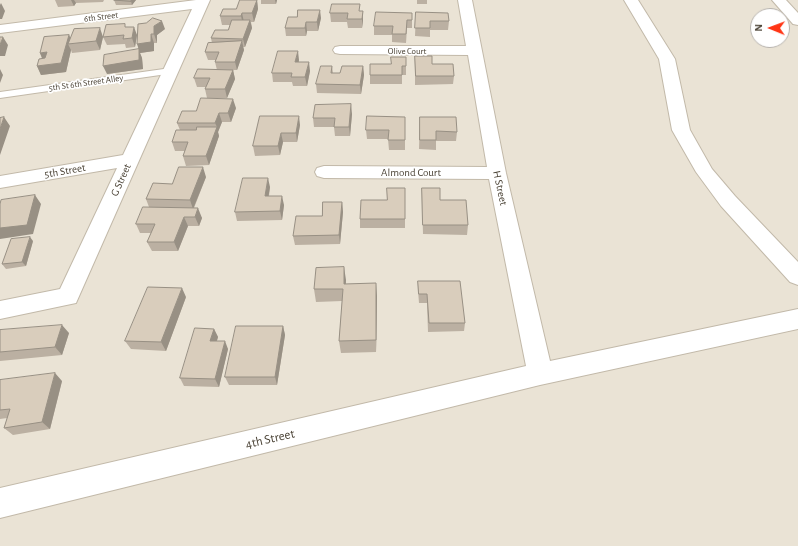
<!DOCTYPE html>
<html>
<head>
<meta charset="utf-8">
<style>
  body { margin:0 }
  #map { position:relative; width:798px; height:546px; overflow:hidden; background:#f6f1e8; font-family:"Alegreya Sans",sans-serif }
  canvas { display:block }
  .north { position:absolute; left:750px; top:8px; width:40px; height:40px; box-sizing:border-box; background:#fff; border:1px solid #b7b3ae; border-radius:50%; rotate:271deg; font-size:11px; font-weight:700; line-height:16px; text-align:center; color:#4a4235 }
  .north::after { content:''; display:block; margin:auto; width:14px; height:18px; background:#ff3515; clip-path:polygon(50% 0,100% 100%,50% 72%,0 100%) }
</style>
</head>
<body>
<div id="map">
<canvas width="798" height="546"></canvas>
<div class="north">N</div>
</div>
<script>
const ctx = document.querySelector('canvas').getContext('2d');
ctx.lineJoin = 'round';
function fillPath(path, color) { ctx.fillStyle = color; ctx.fill(path, 'evenodd'); }
function trace(path, color, width, dash) { ctx.strokeStyle = color; ctx.lineWidth = width; ctx.lineCap = dash ? 'butt' : 'round'; ctx.setLineDash(dash || []); ctx.stroke(path); }
function label(font, color, halo, rows, align = 'center') {
  ctx.font = font + ' "Alegreya Sans",sans-serif'; ctx.lineWidth = 3.5; ctx.setLineDash([]); ctx.textBaseline = 'middle'; ctx.strokeStyle = halo; ctx.fillStyle = color; for (const [text, x, y, turn = 0] of rows) {
    ctx.save(); ctx.translate(x, y); ctx.rotate((+turn || 0) * Math.PI / 180); ctx.textAlign = isNaN(turn) ? turn : align; if (halo) ctx.strokeText(text, 0, 0); ctx.fillText(text, 0, 0); ctx.restore();
  }
}
fillPath(new Path2D(`
  M0,0H798V546H0ZM758,16H782V40H758Z`), '#eae3d5');
const service = new Path2D(`
  M171,68L175,71L174,73L0,98V92Z`);
const minor = new Path2D(`
  M196,0H210L76,303L0,319V301L60,289L117,168L0,188V176L123,155L192,9L0,33V25Z
  M458,0H472L506,173L550,361L798,309V329L540,385L0,518V488L526,366L489,179L324,178L317,176L315,172L317,168L324,166L487,167L468,55L340,54L335,53L333,50L335,47L340,46H466Z
  M624,0H638L675,59L690,130L712,169L735,196L798,262V285L790,282L721,206L696,172L672,130L659,59Z
  M772,0H786L798,13V25L793,24Z`);
trace(service, '#c2b9a9', 2);
trace(minor, '#c2b9a9', 2);
fillPath(service, '#fff');
fillPath(minor, '#fff');
fillPath(new Path2D(`
  M55,0H104L103,2L76,3L74,6L58,7Z
  M114,0H136L132,5H116Z
  M257,0L258,9L254,22H251L252,28L245,47H243L244,50L237,70H233L235,79L227,98H207L205,89L206,87H197L194,78L217,70L215,62L216,60H208L205,52L212,43L211,38L228,30L230,25H222L220,16Z
  M261,0H277L276,4H261Z
  M417,0H427V4H417Z
  M363,11V20L362,28H348L347,22H331L330,13Z
  M416,12L449,21L448,30H430V37L415,36Z
  M412,13V28H407L406,43L392,42V35H374V26Z
  M321,18L318,31H307L306,36H286L285,28Z
  M127,27L137,35L165,29L157,35V43H154V51L140,53L142,58L143,69L107,74L139,50L137,35L135,47L126,48L125,44L107,45L103,37L100,50L72,53L71,50L66,72L41,75L37,66L42,59L40,53L69,35L70,38L103,36Z
  M415,56L432,64L454,76L453,84L415,85Z
  M406,57V75H402V84H370V75Z
  M299,60V62L310,71L307,86H293L292,82H273L272,73Z
  M332,66L333,73H340L363,66L364,75L361,94L317,93L316,84Z
  M236,108L231,122H222L218,132L219,136L209,165L186,166L183,156L185,151H175L172,142L180,130L177,123L196,111Z
  M352,114L350,136H335L334,127H314L313,118Z
  M260,116L300,125L297,142H283L280,155L255,156L253,146Z
  M405,117V150H389L388,139H367L366,130Z
  M420,117L457,132L456,141H436V150L419,149Z
  M206,177L194,208L202,218L199,226H188L178,251H152L147,242L151,233H140L136,224L149,207L146,199L172,184Z
  M270,187L269,196L284,205L282,220L237,221L235,212Z
  M405,188V228H360V219Z
  M422,188L440,200L468,225L467,235L423,234L422,197Z
  M342,202L343,212L340,244L295,245L293,236Z
  M33,241L26,266L6,269L2,264Z
  M346,280V284L377,296L376,352L341,353L339,341L342,301L316,302L314,289Z
  M418,281L465,323L464,331L428,332L427,303H419L418,290Z
  M186,297L166,351L131,349L125,341Z
  M283,326L285,335L277,385H229L225,377Z
  M214,329L218,337L217,341L228,349L219,387L184,386L180,378Z
  M0,330L69,333L62,355L0,361Z
  M0,380L62,381L50,429L13,435L4,428L7,418L0,419Z`), '#bbb0a2');
fillPath(new Path2D(`
  M71,0H74L76,3L74,6Z
  M131,0H136L132,5L131,1Z
  M257,0L258,9L254,22L252,13Z
  M275,0H277L276,4Z
  M1,3L5,11L2,19H0V5Z
  M320,10L321,18L318,31L317,22Z
  M363,11V20L362,28V19Z
  M242,13L244,22L243,25L241,16Z
  M250,20L252,28L245,47L243,39Z
  M162,21L165,29L157,35V43L154,34V26Z
  M306,22L307,31L306,36L305,28Z
  M134,27L137,35L135,47L132,38Z
  M100,28L103,37L100,50L96,41Z
  M151,34L154,43V51L140,53L142,58L143,69L107,74L103,66L139,50L137,44Z
  M69,35L73,43L68,44L71,50L66,72L41,75L37,66L61,63Z
  M3,37L8,45L5,56H0V45Z
  M242,41L244,50L237,70L235,62Z
  M298,51L299,60L296,71L295,62Z
  M47,52L44,62L40,53Z
  M309,62L310,71L307,86L305,77Z
  M363,66L364,75L361,94L360,85Z
  M0,69L3,75L0,83Z
  M233,70L235,79L227,98L225,89Z
  M233,99L236,108L231,122L228,113Z
  M351,104L352,114L350,136L349,127Z
  M219,113L222,122L218,132L219,136L209,165L206,156L217,127L215,123Z
  M299,116L300,125L297,142L296,133Z
  M4,117L10,126L0,155V129Z
  M281,133L283,142L280,155L278,146Z
  M203,167L206,177L193,209L190,200Z
  M268,178L270,187L267,205L265,196Z
  M35,195L41,204L33,234L0,239V228Z
  M282,196L284,205L282,220L280,211Z
  M342,202L343,212L340,244L339,235Z
  M198,208L202,218L199,226L195,217Z
  M184,217L188,226L178,251L174,242Z
  M30,237L33,241L26,266L22,262Z
  M344,267L346,280L345,296L344,284Z
  M376,283L377,296L376,352Z
  M182,288L186,297L166,351L161,342Z
  M62,325L69,333L62,355L55,347Z
  M283,326L285,335L277,385L275,377Z
  M214,329L218,337L214,349L210,341Z
  M225,341L228,349L219,387L215,379Z
  M55,373L62,381L50,429L42,422Z`), '#989084');
const building = new Path2D(`
  M114,0H131V1Z
  M240,0H257L252,13H242L241,16H220L223,9H236Z
  M332,4H360L359,11H363L362,19H347L348,13H330Z
  M298,10H320L317,22H306L305,28H285L288,17H297Z
  M376,12L412,13V20H407L406,34H392L393,26H374Z
  M416,12L448,13L449,21H430V28H415Z
  M153,18L162,21L154,26V34H151V42L137,44L138,24L146,23Z
  M232,20H250L243,39L211,38L215,30H228Z
  M125,24V27H134L132,38L123,39L124,35L103,37L106,25Z
  M100,28L96,41L68,44L74,29Z
  M69,35L61,63L37,66L39,59L45,58L47,52L40,53L44,37Z
  M0,37H3L0,45Z
  M242,41L235,62H215L219,52H205L208,43Z
  M139,49V60L103,66L104,55Z
  M278,51H298L295,62H309L305,77H291L292,73H272Z
  M415,56H432V64H453L454,76H416Z
  M391,57H406V66H402V75H370V64H391Z
  M321,66H332L331,73H340L342,66H363L360,85L316,84Z
  M198,69L233,70L225,89H205L210,78H194Z
  M201,98L233,99L228,113H219L215,123H177L182,111H196Z
  M351,104L349,127H334L335,118H313L315,105Z
  M260,116H299L296,133H281L278,146H253Z
  M367,116L405,117V140H388L389,130H366Z
  M4,117L0,129V118Z
  M420,117H456L457,132L436,131V140H420Z
  M197,127H217L206,156H183L188,142H172L176,130H196Z
  M179,167H203L190,200L146,199L153,183L172,184Z
  M243,178H268L265,196H282L280,211L235,212Z
  M387,188H405V219H360L361,200H387Z
  M422,188H440V200H466L468,225H423Z
  M35,195L27,225L0,228V204L1,200Z
  M323,202H342L339,235L293,236L296,216H322Z
  M143,207L198,208L195,217H184L174,242H147L155,224H136Z
  M30,237L22,262L2,264L11,239Z
  M344,267V284L376,283V340L339,341L343,289H314L316,268Z
  M418,281H460L465,323H429L427,294H419Z
  M148,287L182,288L161,342L125,341Z
  M62,325L55,347L0,352V330Z
  M236,326H283L275,377H225Z
  M195,328L214,329L210,341H225L215,379L180,378Z
  M55,373L42,422L4,428L10,409L0,410V380Z`);
fillPath(building, '#d9cdbc');
trace(building, '#989084', 1);
label('9px', '#4a4235', '#fff', [
  ["6th Street",101,17,-7],
  ["Olive Court",407,51],
  ["5th St 6th Street Alley",86,83,-8]
]);
label('11px', '#4a4235', '#fff', [
  ["5th Street",65,171,-10],
  ["Almond Court",411,173],
  ["G Street",121,180,-66],
  ["H Street",500,188,78]
]);
label('13px', '#4a4235', '#fff', [
  ["4th Street",270,439,-13]
]);
</script>
</body>
</html>
